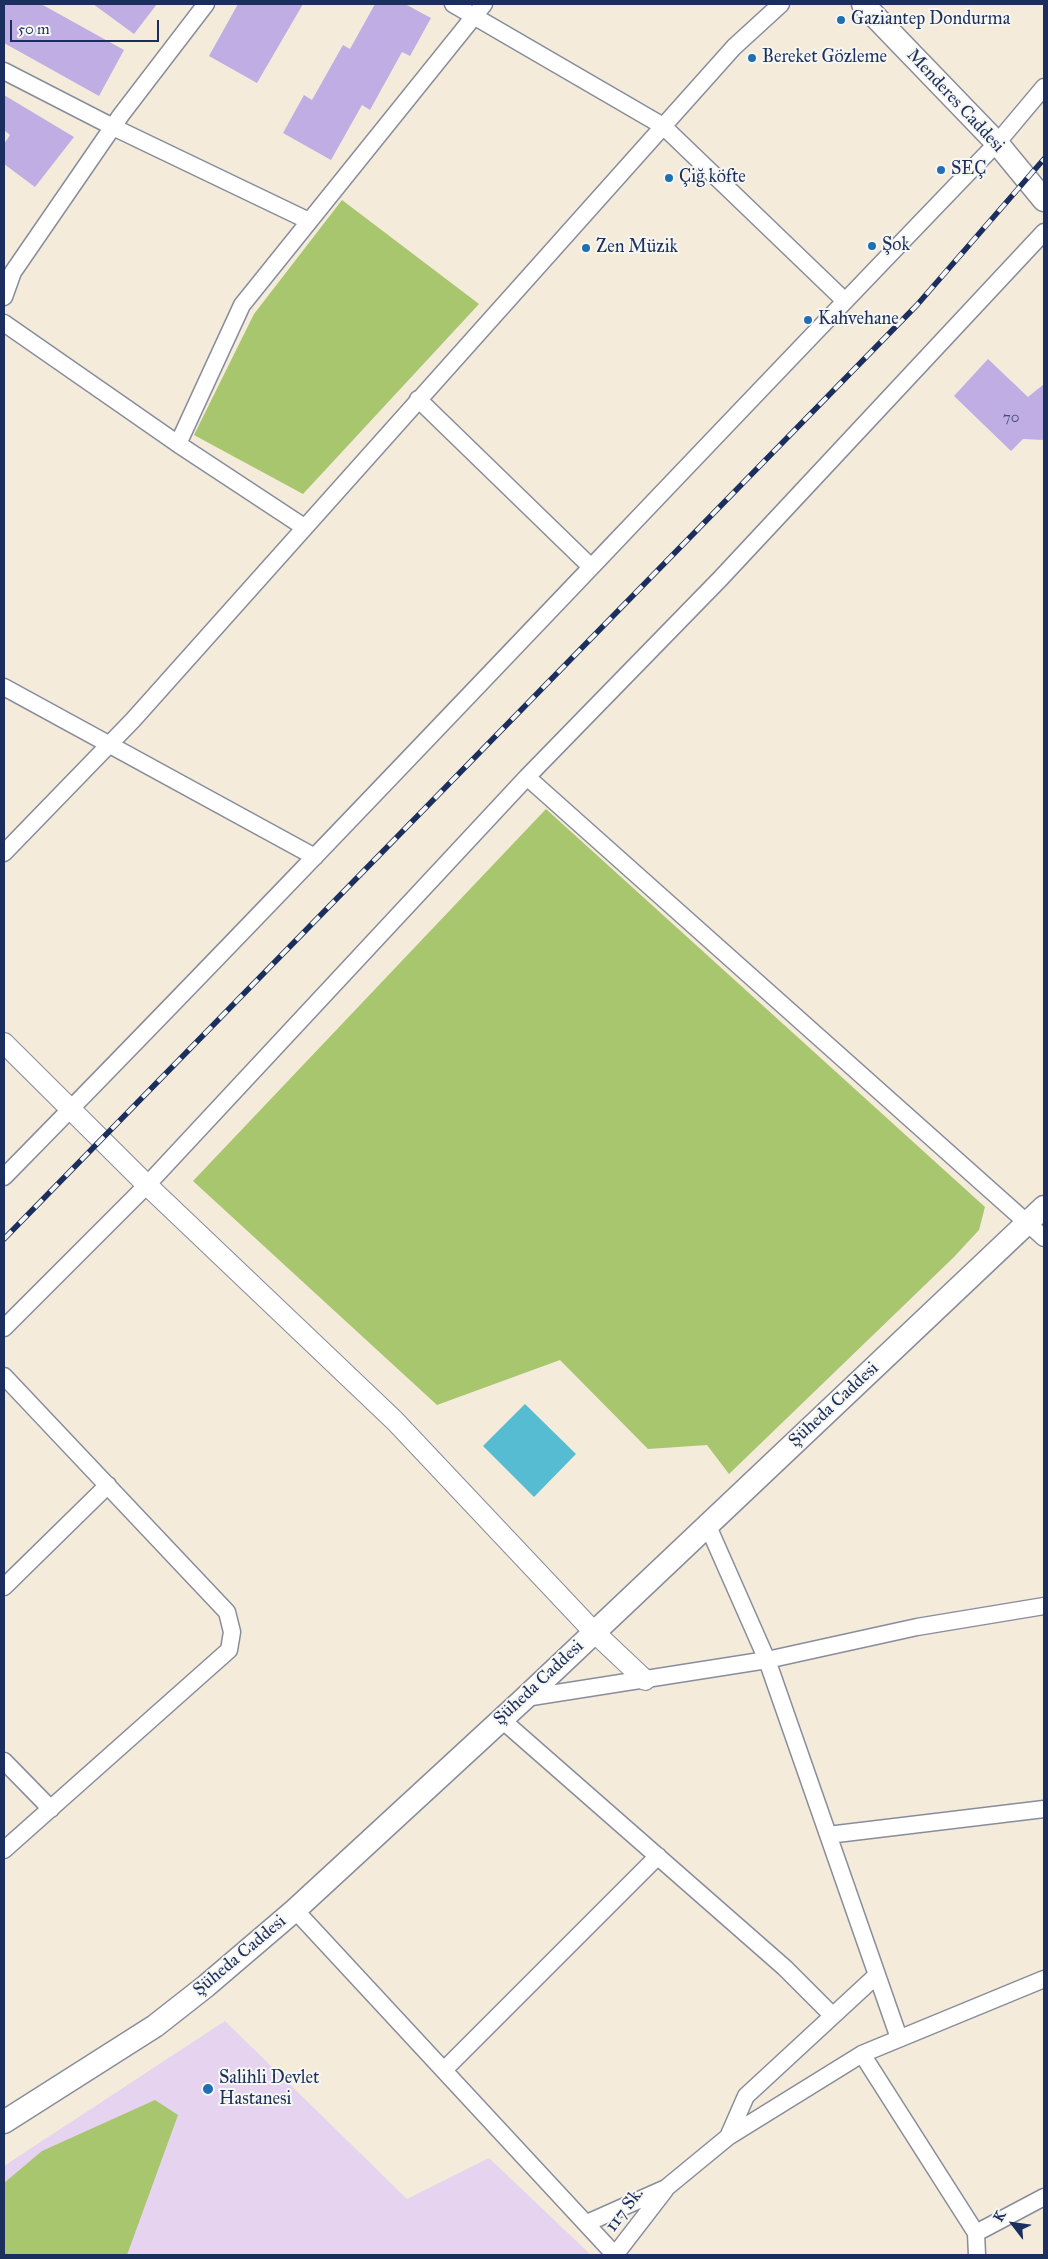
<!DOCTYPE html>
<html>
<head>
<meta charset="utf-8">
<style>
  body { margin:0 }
  #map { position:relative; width:1048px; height:2259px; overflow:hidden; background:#f4ebdb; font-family:"IM FELL Great Primer",serif }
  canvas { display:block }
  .frame { position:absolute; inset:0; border:5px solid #1b2f5e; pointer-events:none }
  .north { position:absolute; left:988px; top:2199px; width:50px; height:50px; -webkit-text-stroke:4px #f6f6f2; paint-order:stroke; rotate:300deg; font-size:14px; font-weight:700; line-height:20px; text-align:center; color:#1b2f5e }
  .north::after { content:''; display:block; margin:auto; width:18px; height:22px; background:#1b2f5e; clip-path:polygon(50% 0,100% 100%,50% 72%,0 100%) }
  .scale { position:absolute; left:10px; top:20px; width:149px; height:22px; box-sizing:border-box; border:2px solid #1b2f5e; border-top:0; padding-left:6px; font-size:15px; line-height:18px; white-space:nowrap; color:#1b2f5e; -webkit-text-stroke:4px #f6f6f2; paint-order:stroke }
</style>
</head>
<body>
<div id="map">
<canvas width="1048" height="2259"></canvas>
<div class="frame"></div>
<div class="north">K</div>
<div class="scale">50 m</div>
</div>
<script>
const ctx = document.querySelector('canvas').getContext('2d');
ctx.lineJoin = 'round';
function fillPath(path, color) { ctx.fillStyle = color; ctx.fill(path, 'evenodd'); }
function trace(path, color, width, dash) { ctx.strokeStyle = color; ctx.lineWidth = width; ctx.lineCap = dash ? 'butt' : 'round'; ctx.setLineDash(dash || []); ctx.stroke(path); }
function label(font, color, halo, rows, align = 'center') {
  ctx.font = font + ' "IM FELL Great Primer",serif'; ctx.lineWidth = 4; ctx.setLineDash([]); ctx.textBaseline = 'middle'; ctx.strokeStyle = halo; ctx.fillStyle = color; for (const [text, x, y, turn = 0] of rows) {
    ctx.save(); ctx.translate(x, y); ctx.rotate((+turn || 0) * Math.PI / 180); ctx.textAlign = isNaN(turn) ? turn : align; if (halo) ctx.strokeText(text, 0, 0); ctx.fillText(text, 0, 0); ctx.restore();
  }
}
fillPath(new Path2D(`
  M225,2021L407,2199L489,2158L591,2255H4V2166Z`), '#e5d3f0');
fillPath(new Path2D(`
  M342,200L479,304L303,494L194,435L254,314Z
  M546,809L985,1207L979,1230L954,1257L729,1474L707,1445L648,1449L560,1360L437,1405L193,1181Z
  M155,2100L178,2115L127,2255H4V2183L42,2151Z`), '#a7c66e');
fillPath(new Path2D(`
  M525,1404L576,1454L534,1497L483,1446Z`), '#55bcd2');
fillPath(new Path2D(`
  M4,4H41L124,50L99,96L4,43Z
  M93,4H157L134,34Z
  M238,4H303L257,83L209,56Z
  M375,4H405L431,18L410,56L402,52L370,110L362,105L331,160L283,133L304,95L312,100L343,45L350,49Z
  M4,95L74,137L35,187L4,164V144L10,135L4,130Z
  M988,359L1028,397L1044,384V440L1023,439L1011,451L954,396Z`), '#bfade3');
const minor = new Path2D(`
  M453,4L663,126L845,301
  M4,71L113,127L309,221
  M4,297L13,272L121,115L206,4
  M4,323L178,444L304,527
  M418,399L590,566
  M178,444L242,305L484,4
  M4,687L315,857
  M527,777L1044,1238
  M4,853L133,720L734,47L781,4
  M4,1177C339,836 665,487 997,143L1044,87
  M4,1328L147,1185L527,777L720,579L1044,232
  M4,1376L227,1612L232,1632L229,1650L4,1850
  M707,1524L767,1660L899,2038
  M4,1587L108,1485
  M525,1698L767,1660L917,1627L1044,1606
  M501,1719L785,1968L832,2015
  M4,1761L51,1809
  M828,1835L1044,1809
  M295,1910L615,2255
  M862,2054L976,2233L977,2255
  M444,2070L658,1856
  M728,2137L746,2096L877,1975
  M587,2223L666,2188L728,2137L862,2054L1044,1979
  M976,2233L1044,2197
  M615,2255L665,2190`);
const tertiary = new Path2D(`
  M4,1043L147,1185L395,1421L593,1631L645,1680`);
const secondary = new Path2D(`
  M863,4L997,143L1044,200
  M4,2122L155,2026L206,1986L295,1910L525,1698L1044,1207`);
trace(minor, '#888d9c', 19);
trace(tertiary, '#888d9c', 22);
trace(secondary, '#888d9c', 25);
trace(minor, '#fff', 16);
trace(tertiary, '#fff', 20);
trace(secondary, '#fff', 22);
const rail = new Path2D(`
  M4,1239L917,305L1044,159`);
trace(rail, '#1b2f5e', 5.5);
trace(rail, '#f6f6f2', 4, [11]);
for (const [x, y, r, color] of [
  [841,20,5,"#1f6fb2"],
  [752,58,5,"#1f6fb2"],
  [941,170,5,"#1f6fb2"],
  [669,178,5,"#1f6fb2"],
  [872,246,5,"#1f6fb2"],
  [586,248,5,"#1f6fb2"],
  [808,320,5,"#1f6fb2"],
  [208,2089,6,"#1f6fb2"]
]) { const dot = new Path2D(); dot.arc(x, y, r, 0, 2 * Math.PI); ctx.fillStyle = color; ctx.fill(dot); trace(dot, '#f6f6f2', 2); }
label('15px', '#444e7f', null, [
  ["70",1011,418]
]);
label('18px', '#1b2f5e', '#f6f6f2', [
  ["Gaziantep Dondurma",851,20],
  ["Bereket Gözleme",762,58],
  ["SEÇ",951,170],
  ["Çiğ köfte",679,178],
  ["Şok",882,246],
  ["Zen Müzik",596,248],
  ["Kahvehane",818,320],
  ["Salihli Devlet",219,2079],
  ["Hastanesi",219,2100]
], 'left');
label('18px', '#1b2f5e', '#f6f6f2', [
  ["Menderes Caddesi",955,101,47],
  ["Şüheda Caddesi",834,1405,-43],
  ["Şüheda Caddesi",539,1683,-43],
  ["Şüheda Caddesi",240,1956,-40],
  ["117 Sk.",625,2210,-53]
]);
</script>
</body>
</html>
